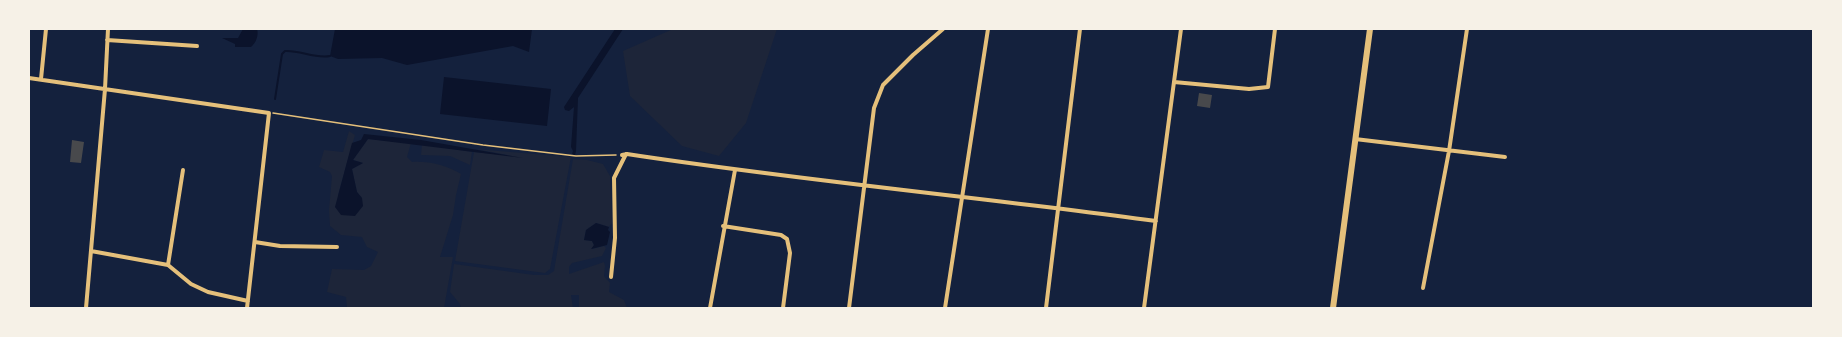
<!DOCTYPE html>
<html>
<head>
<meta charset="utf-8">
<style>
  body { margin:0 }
  #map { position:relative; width:1842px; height:337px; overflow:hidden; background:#14213d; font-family:Manrope,sans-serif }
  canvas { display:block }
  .frame { position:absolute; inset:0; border:30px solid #f6f1e7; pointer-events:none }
</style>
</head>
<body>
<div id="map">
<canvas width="1842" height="337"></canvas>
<div class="frame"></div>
</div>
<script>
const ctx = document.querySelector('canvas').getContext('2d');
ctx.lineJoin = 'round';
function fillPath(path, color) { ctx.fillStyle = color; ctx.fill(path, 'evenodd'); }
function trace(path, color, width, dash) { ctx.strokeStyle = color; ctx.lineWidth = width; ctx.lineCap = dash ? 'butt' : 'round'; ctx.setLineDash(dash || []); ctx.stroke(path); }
fillPath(new Path2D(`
  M673,29H777L746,123L719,156L682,146L630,96L623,51Z
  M349,131L355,135L338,195L362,198L357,192L352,169L363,163L353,160L368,139L411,143L407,157L412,162C430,161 445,165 461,174L456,195L453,215L440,257H453L444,308H347L346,297L327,292L332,269L364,270L371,266L378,252L367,247L362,237L341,235L330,226L329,210L332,176L330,172L319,167L324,150L343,152Z
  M422,144L472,152L470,165L450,156L421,155Z
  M475,149L571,157L550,269L545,273L455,261L474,152L513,156Z
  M573,159L587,160L603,164L610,176L612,223L609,227L596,223L586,230L584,240L592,241L594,245L592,249L604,246L606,248L602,256L572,263L569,267V274L604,262L605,266L604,276L610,283L609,292L624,300L627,308H579V295H571L573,308H461L460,304L450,292L454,264L534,275H548L554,271Z`), '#1d2539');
fillPath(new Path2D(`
  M243,29H257C259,35 256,43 251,47H235V44L222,38H238Z
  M335,29H532L529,52L513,46L407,65L382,58L338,59L330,56Z
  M615,29H623L578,98L576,151L575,155L572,154L573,151L571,147L574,107L569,111L565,110L564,107Z
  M444,77L551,89L547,126L440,114Z
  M364,134L421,140L523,158L368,139L353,160L363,163L352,169L357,192L362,198L363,206L355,216L341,215L335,207L352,143L361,140Z
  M596,223L609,227L608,230L610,232L607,245L591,249L594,245L592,241L584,240L586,230Z`), '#0b132b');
trace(new Path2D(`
  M275,99L282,54L285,51C300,50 315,59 330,56`), '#0b132b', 2);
fillPath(new Path2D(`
  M1199,93L1212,95L1210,108L1197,106Z
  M72,140L84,142L81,163L70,162Z`), '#48494c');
trace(new Path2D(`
  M273,113L483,145L576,156L616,155`), '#e5c07b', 1.5);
trace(new Path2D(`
  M107,40L197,46
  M29,78L269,113L247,308
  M41,79L46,29
  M1174,82L1249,89L1268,87L1275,29
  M1355,139L1505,157
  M622,155L627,154C803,181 980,197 1156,221
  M723,226L781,235L787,239L790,253L783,308
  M255,242L280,246L337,247
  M91,251L168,265L191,284L208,292L248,301
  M168,265L183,170
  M611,277L615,238L614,178L626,154
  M1423,288L1449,151L1467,29
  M86,308L105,89L108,29
  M710,308L735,170
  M849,308L874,108L883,85L913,55L943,29
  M945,308L988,29
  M1046,308L1080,29
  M1144,308L1181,29`), '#e5c07b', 4);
trace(new Path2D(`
  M1333,308L1370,29`), '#e5c07b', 6);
</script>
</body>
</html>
